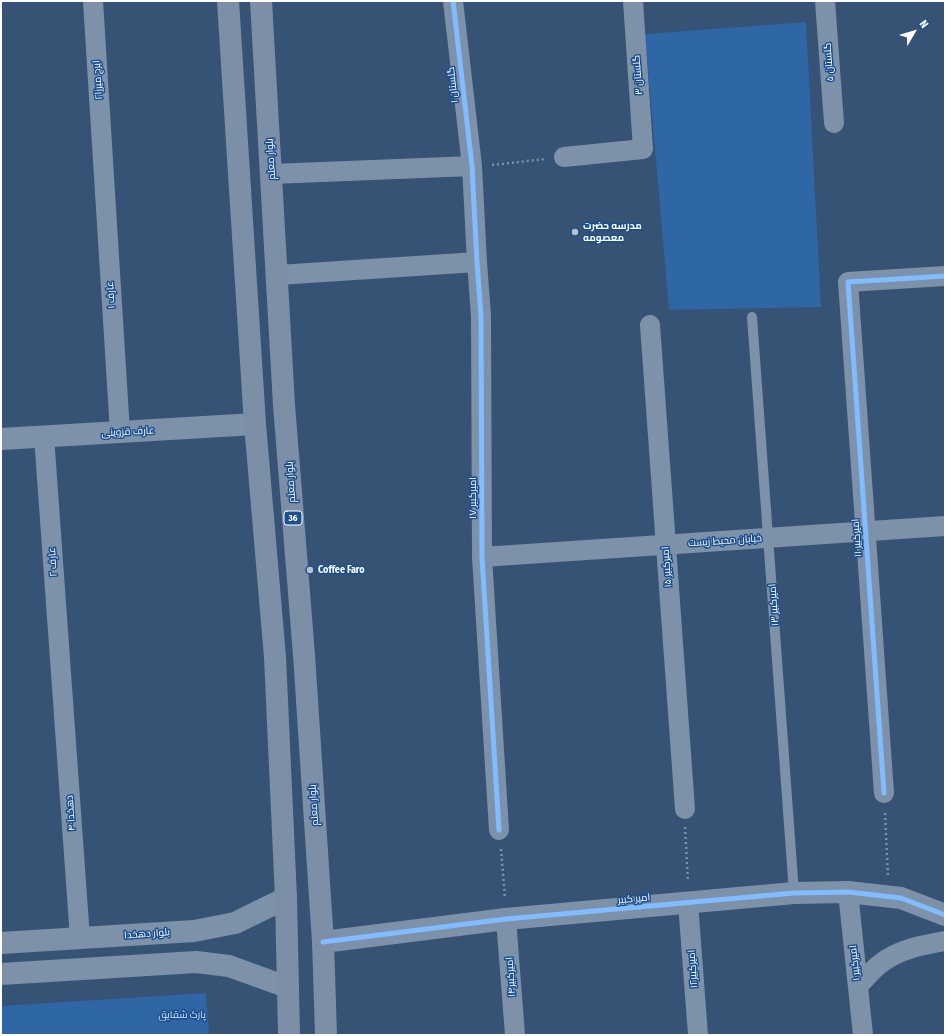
<!DOCTYPE html>
<html>
<head>
<meta charset="utf-8">
<style>
  body { margin:0 }
  #map { position:relative; width:946px; height:1036px; overflow:hidden; background:#365274; font-family:"Fira Sans Condensed",sans-serif }
  canvas { display:block }
  .frame { position:absolute; inset:0; border:2px solid #fff; pointer-events:none }
  .north { position:absolute; left:894px; top:12px; width:40px; height:40px; -webkit-text-stroke:3px #1b4f8f; paint-order:stroke; rotate:52deg; font-size:11px; font-weight:700; line-height:16px; text-align:center; color:#fff }
  .north::after { content:''; display:block; margin:auto; width:14px; height:18px; background:#fff; clip-path:polygon(50% 0,100% 100%,50% 72%,0 100%) }
</style>
</head>
<body>
<div id="map">
<canvas width="946" height="1036"></canvas>
<div class="frame"></div>
<div class="north">N</div>
</div>
<script>
const ctx = document.querySelector('canvas').getContext('2d');
ctx.lineJoin = 'round';
function fillPath(path, color) { ctx.fillStyle = color; ctx.fill(path, 'evenodd'); }
function trace(path, color, width, dash) { ctx.strokeStyle = color; ctx.lineWidth = width; ctx.lineCap = dash ? 'butt' : 'round'; ctx.setLineDash(dash || []); ctx.stroke(path); }
function label(font, color, halo, rows, align = 'center') {
  ctx.font = font + ' "Fira Sans Condensed",Cairo,sans-serif'; ctx.lineWidth = 3; ctx.setLineDash([]); ctx.textBaseline = 'middle'; ctx.strokeStyle = halo; ctx.fillStyle = color; for (const [text, x, y, turn = 0] of rows) {
    ctx.save(); ctx.translate(x, y); ctx.rotate((+turn || 0) * Math.PI / 180); ctx.textAlign = isNaN(turn) ? turn : align; if (halo) ctx.strokeText(text, 0, 0); ctx.fillText(text, 0, 0); ctx.restore();
  }
}
fillPath(new Path2D(`
  M806,22L821,307L669,310L645,34Z
  M206,993L209,1035H1V1006Z`), '#2f66a5');
trace(new Path2D(`
  M492,165L545,159
  M885,813L888,876
  M685,827L688,882
  M501,849L505,898`), '#7d92a8', 2.5, [2, 3]);
trace(new Path2D(`
  M752,317L794,893`), '#7d92a8', 10);
trace(new Path2D(`
  M93,1L120,432
  M453,1L472,166L477,262L481,316L482,557L499,830
  M825,1L834,123
  M564,157L643,149L633,1
  M272,174L472,166
  M278,275L477,262
  M650,325L685,809
  M44,436L80,938
  M482,557L945,526
  M884,793L848,282L945,276
  M848,892L863,1035
  M688,903L698,1035
  M506,919L515,1035
  M858,986C865,979 872,970 880,964C899,949 922,945 945,941`), '#7d92a8', 20);
trace(new Path2D(`
  M1,439L255,424
  M323,942L506,919L794,893L848,892L901,898L945,915
  M1,943L194,931L235,923L286,898
  M1,974L196,962L229,966L287,987`), '#7d92a8', 22);
trace(new Path2D(`
  M228,1L255,424L275,657L286,898L289,1035
  M261,1L284,405L304,655L323,942L326,1035`), '#7d8ea7', 22);
trace(new Path2D(`
  M453,1L472,166L477,262L481,316L482,557L499,830
  M884,793L848,282L945,276
  M323,942L506,919L794,893L848,892L901,898L945,915`), '#80bcff', 5);
for (const [x, y, r, color] of [
  [575,232,4,"#b9c2ce"],
  [310,570,4,"#b9c2ce"]
]) { const dot = new Path2D(); dot.arc(x, y, r, 0, 2 * Math.PI); ctx.fillStyle = color; ctx.fill(dot); trace(dot, '#1b4f8f', 1.5); }
for (const [x, y, w] of [
  [293,518,18]
]) { const box = new Path2D(); box.roundRect(x - w / 2, y - 7, w, 14, 3); ctx.fillStyle = '#1b4f8f'; ctx.fill(box); trace(box, '#fff', 1); }
label('bold 9px', '#fff', null, [
  ["36",293,518]
]);
label('10px', '#fff', '#1b4f8f', [
  ["گلستان ۵",829,62,-94],
  ["گلستان ۳",638,75,-94],
  ["ایرج میرزا۲",98,80,-94],
  ["گلستان ۱",453,85,-96],
  ["بلوار معلم",271,159,-94],
  ["عارف ۱",111,295,-94],
  ["عارف قزوینی",128,432,-3],
  ["بلوار معلم",291,482,-94],
  ["امیرکبیر ۱۷",473,498,-90],
  ["امیرکبیر ۱۱",857,538,-94],
  ["خیابان محیط زیست",725,541,-4],
  ["عارف ۲",53,562,-94],
  ["امیرکبیر ۱۵",667,567,-94],
  ["امیرکبیر ۱۳",774,605,-94],
  ["بلوار معلم",314,805,-94],
  ["دهخدا۴۰",71,813,-94],
  ["امیر کبیر",634,899,-5],
  ["بلوار دهخدا",147,934,-4],
  ["امیرکبیر۱۰",855,963,-96],
  ["امیرکبیر۱۲",693,969,-94],
  ["امیرکبیر۱۴",511,977,-94]
]);
label('bold 10px', '#fff', '#1b4f8f', [
  ["مدرسه حضرت",583,226],
  ["معصومه",583,238],
  ["Coffee Faro",318,570]
], 'left');
label('10px', '#cfe3fa', '#1b4f8f', [
  ["پارک شقایق",182,1015]
]);
</script>
</body>
</html>
